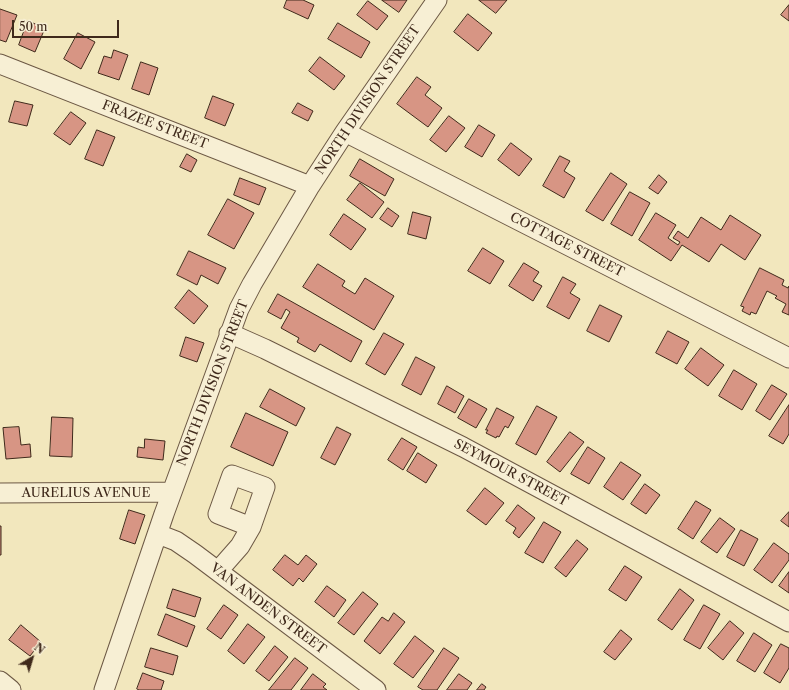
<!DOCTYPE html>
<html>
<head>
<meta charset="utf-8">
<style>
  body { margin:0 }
  #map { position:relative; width:789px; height:690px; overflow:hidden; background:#f2e7bd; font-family:"Libre Caslon Text",serif }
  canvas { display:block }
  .north { position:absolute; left:12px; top:638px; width:40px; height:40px; -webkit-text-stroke:3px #f7efd4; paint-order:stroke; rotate:38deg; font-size:11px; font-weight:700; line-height:16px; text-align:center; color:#3f291b }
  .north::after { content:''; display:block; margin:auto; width:14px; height:18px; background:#3f291b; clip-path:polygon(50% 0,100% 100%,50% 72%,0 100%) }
  .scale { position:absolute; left:12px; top:20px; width:107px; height:18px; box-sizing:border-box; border:2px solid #3f291b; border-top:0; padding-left:5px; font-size:12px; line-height:14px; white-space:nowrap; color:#3f291b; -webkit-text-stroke:3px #f7efd4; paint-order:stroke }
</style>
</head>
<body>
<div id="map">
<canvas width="789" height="690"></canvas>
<div class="north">N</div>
<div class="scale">50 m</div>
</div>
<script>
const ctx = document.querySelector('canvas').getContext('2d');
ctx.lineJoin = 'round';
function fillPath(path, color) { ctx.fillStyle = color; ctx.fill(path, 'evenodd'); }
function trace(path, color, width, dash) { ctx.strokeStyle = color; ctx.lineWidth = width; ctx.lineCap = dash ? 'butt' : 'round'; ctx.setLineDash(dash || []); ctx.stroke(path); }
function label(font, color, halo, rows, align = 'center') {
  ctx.font = font + ' "Libre Caslon Text",serif'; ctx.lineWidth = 3.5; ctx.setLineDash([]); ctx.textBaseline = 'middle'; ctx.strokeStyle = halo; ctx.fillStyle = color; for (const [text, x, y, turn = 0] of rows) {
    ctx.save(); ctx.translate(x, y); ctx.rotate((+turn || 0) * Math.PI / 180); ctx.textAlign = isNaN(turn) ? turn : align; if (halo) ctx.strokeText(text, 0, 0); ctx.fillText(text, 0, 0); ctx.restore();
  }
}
const building = new Path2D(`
  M287,0H303L314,5L308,19L284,8Z
  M382,0H407L399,12Z
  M479,0H507L496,13Z
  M368,1L388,16L377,30L357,15Z
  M789,5V21L781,15Z
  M0,9L17,15L6,42L0,40Z
  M468,14L492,33L478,51L454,32Z
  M28,21L45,28L35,52L19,45Z
  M338,23L370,42L361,58L328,39Z
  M78,33L95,42L81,69L64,59Z
  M114,50L128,55L119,80L98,73L104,56L111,58Z
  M320,57L345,76L334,90L309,71Z
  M141,62L158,68L149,95L132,89Z
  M417,77L431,87L425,95L442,108L428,127L397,104Z
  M213,96L234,104L225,126L205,118Z
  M15,101L33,105L27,126L9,122Z
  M298,103L313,111L308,121L292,113Z
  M71,112L86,123L70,145L54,134Z
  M449,116L465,128L446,152L430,140Z
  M479,125L495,135L482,157L465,147Z
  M97,130L115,137L103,166L85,159Z
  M511,143L532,159L519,176L498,160Z
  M187,154L197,160L191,172L180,167Z
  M560,156L570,161L564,171L575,178L564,198L543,186Z
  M360,159L394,179L385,196L350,176Z
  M611,173L627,184L603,221L586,211Z
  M659,175L667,182L658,194L649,188Z
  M240,178L266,188L259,205L234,195Z
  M360,183L384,202L372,218L347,200Z
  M630,192L650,203L632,236L611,224Z
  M228,199L254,213L234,249L208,235Z
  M388,208L399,216L392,227L380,219Z
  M413,212L431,217L426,239L408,234Z
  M656,213L676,225L668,238L678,245L680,242L673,238L678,231L688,238L701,217L721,230L730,215L761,235L745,260L721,244L709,262L682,245L671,261L639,240Z
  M344,214L366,229L351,250L330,235Z
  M483,248L504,261L490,284L468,271Z
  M189,251L226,268L218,284L201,275L197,285L177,275Z
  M524,263L539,272L533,281L542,286L533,301L509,286Z
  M318,264L345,281L342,286L355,294L365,278L394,296L374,330L303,287Z
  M760,268L784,280L782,285L788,288L789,286V315L782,312L786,304L775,298L777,296L767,291L756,314L751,312L750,315L742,311L744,307L741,306Z
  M563,277L576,284L570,293L580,299L569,319L547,307Z
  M189,290L208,306L194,324L175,308Z
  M278,294L362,341L351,362L320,344L315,352L297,342L299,338L281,328L290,312L286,309L281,319L268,312Z
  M600,305L622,316L609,342L587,331Z
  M668,331L689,342L677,364L656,353Z
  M384,333L404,344L385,375L366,364Z
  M186,337L204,343L197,362L180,356Z
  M701,348L724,365L708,386L685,369Z
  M416,357L435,367L421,395L402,385Z
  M734,370L757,384L742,410L719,396Z
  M772,385L787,394L770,420L756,411Z
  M447,386L464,396L455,413L438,404Z
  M270,389L305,408L296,426L260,407Z
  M469,399L487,409L476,428L458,418Z
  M789,405V434L783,444L769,436Z
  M537,406L557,417L536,455L516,444Z
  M497,408L514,417L508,428L505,426L499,437L497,436L496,438L486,433L488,430H486Z
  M246,413L288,432L273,466L231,447Z
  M52,417L73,418L72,457L50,456Z
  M19,427L21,445L30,444L31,457L6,459L3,428Z
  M337,427L351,434L335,465L321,458Z
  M570,432L584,442L560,472L547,462Z
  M402,438L417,447L403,470L388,460Z
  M145,439L165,441L163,460L137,457L138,447L144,448Z
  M588,447L605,458L589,484L571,474Z
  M418,453L437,465L426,483L407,471Z
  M621,462L641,475L623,500L604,487Z
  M645,484L660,495L646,514L631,504Z
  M485,488L504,503L486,525L467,511Z
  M696,501L711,510L693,539L678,529Z
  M518,505L535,518L519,538L513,533L516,528L506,521Z
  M129,510L145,515L135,544L120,539Z
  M789,512V527L781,521Z
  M720,518L735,529L717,553L701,542Z
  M544,522L561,532L543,563L525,553Z
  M0,526H1V555H0Z
  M741,530L758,539L744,566L727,557Z
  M577,540L588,549L566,577L555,568Z
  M774,543L789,554V560L772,583L754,570Z
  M285,555L298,565L306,555L317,564L303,582L299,578L293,586L273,570Z
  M625,566L642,577L626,601L609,590Z
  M789,572V593L779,586Z
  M327,586L346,600L334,617L315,602Z
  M173,589L201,598L195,617L167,608Z
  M680,589L694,600L672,630L658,620Z
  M363,592L378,604L354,635L338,623Z
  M224,605L238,615L221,639L207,629Z
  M704,605L720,614L700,649L684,640Z
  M394,613L405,622L380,654L364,641L382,617L388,621Z
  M166,614L195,626L187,647L158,635Z
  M730,621L744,633L723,660L708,648Z
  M248,624L265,637L244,664L228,651Z
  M21,625L41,642L30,656L9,640Z
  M621,630L632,639L615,660L604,652Z
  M754,633L772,645L755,672L737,661Z
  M415,636L434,651L413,678L394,664Z
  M781,644L789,648V668L780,683L764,673Z
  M275,646L288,657L269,681L256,671Z
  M151,648L178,656L173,675L145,667Z
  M444,648L459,658L437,690H423L418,687Z
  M295,658L308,668L291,690H269Z
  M143,673L164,681L161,690H139L137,689Z
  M313,674L326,684L323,687L327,690H301Z
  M459,674L472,683L467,690H447Z
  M482,684L486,687L484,690H477Z`);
fillPath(building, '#d79584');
trace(building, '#3f291b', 1);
const minor = new Path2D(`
  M0,64L310,186
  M345,132L789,358
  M229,333L265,349L463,447L789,622
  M0,493L172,492
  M158,534L176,541L195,554L376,690
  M218,571L240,546L251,527L265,487L232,475L218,514L251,527
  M0,681L11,690
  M104,690L164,514L239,309L252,284L310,186L345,132L437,0`);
trace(minor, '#6c5844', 21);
trace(minor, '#f7efd4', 19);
label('13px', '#3f291b', '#f7efd4', [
  ["NORTH DIVISION STREET",368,100,-56],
  ["FRAZEE STREET",155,125,21],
  ["COTTAGE STREET",567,245,27],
  ["NORTH DIVISION STREET",213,383,-69],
  ["SEYMOUR STREET",511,473,28],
  ["AURELIUS AVENUE",86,493],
  ["VAN ANDEN STREET",268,609,37]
]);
</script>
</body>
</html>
